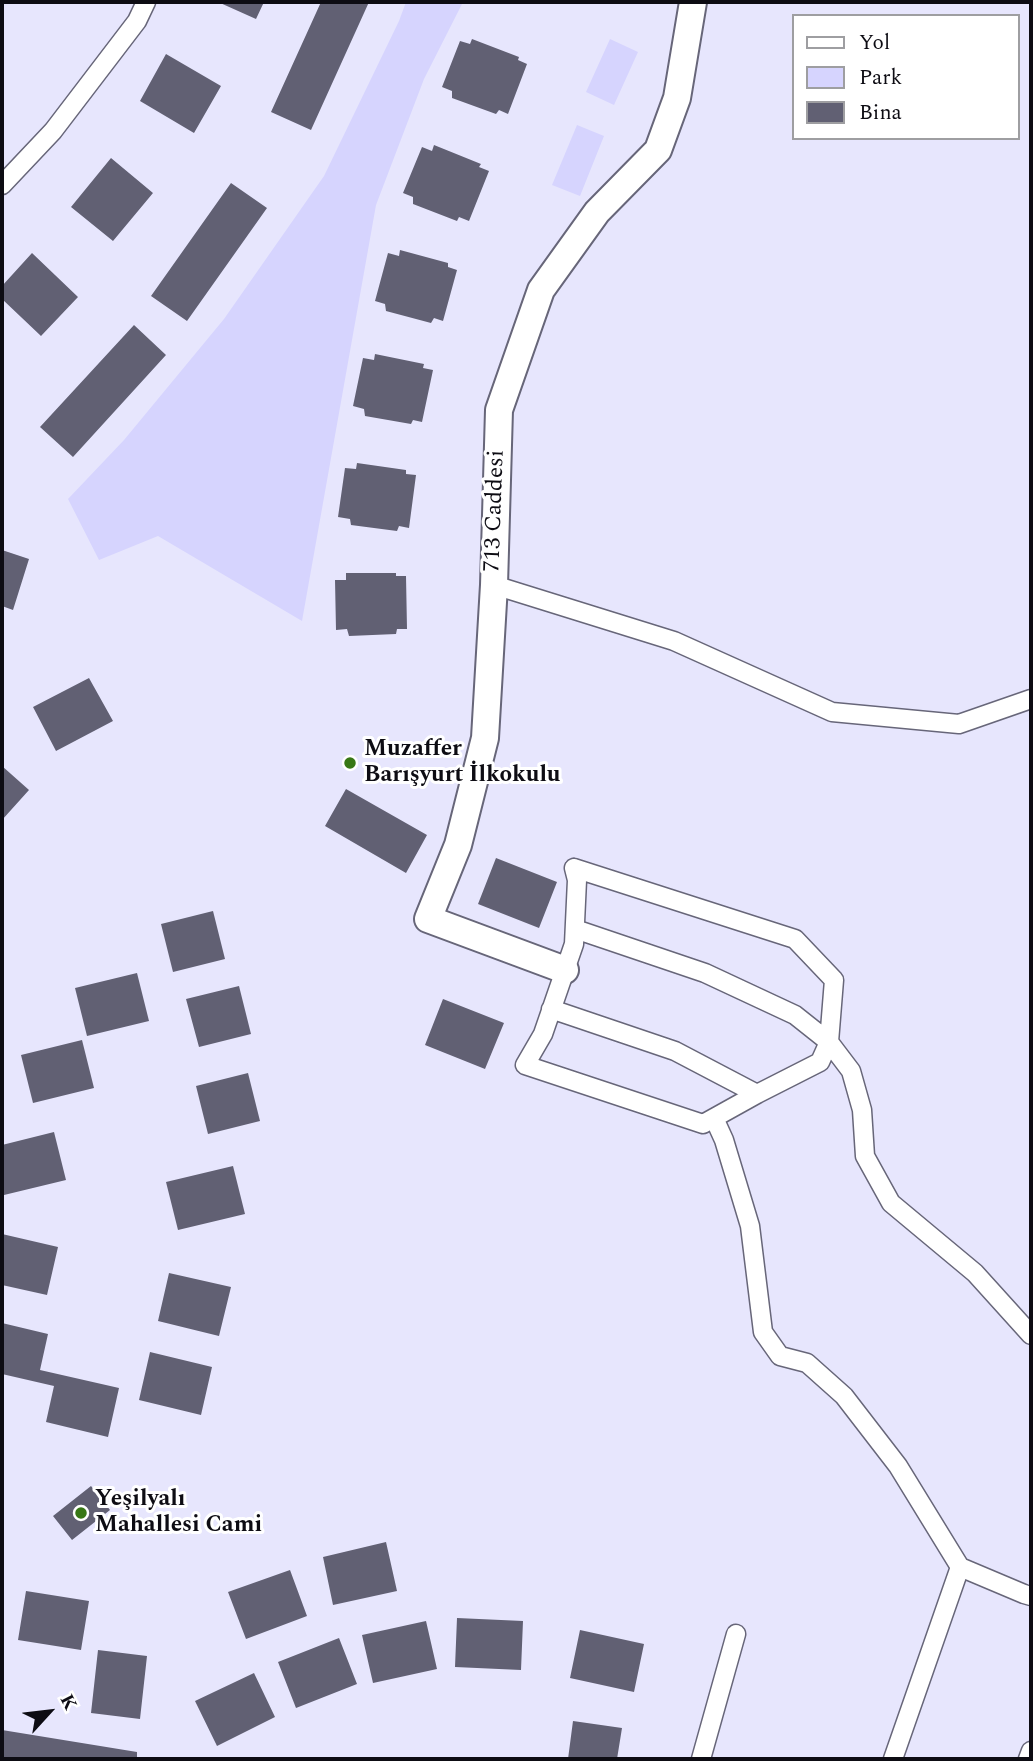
<!DOCTYPE html>
<html>
<head>
<meta charset="utf-8">
<style>
  body { margin:0 }
  #map { position:relative; width:1033px; height:1761px; overflow:hidden; background:#e7e6fd; font-family:Spectral,serif }
  canvas { display:block }
  .frame { position:absolute; inset:0; border:4px solid #0d0c13; pointer-events:none }
  .legend { position:absolute; left:792px; top:14px; width:228px; height:126px; box-sizing:border-box; background:#fff; border:2px solid #9e9ea1; margin:0; padding:9px 12px; list-style:none; font-size:21px; color:#0d0c13 }
  .legend li { display:flex; align-items:center; gap:14px; height:35px }
  .legend b { width:35px; border:2px solid #9e9ea1 }
  .north { position:absolute; left:14px; top:1677px; width:70px; height:70px; -webkit-text-stroke:5px #fff; paint-order:stroke; rotate:63deg; font-size:19px; font-weight:700; line-height:28px; text-align:center; color:#0d0c13 }
  .north::after { content:''; display:block; margin:auto; width:24px; height:32px; background:#0d0c13; clip-path:polygon(50% 0,100% 100%,50% 72%,0 100%) }
</style>
</head>
<body>
<div id="map">
<canvas width="1033" height="1761"></canvas>
<div class="frame"></div>
<ul class="legend">
<li><b style="height:9px;background:#fff"></b>Yol</li>
<li><b style="height:19px;background:#d6d4fe"></b>Park</li>
<li><b style="height:19px;background:#616073"></b>Bina</li>
</ul>
<div class="north">K</div>
</div>
<script>
const ctx = document.querySelector('canvas').getContext('2d');
ctx.lineJoin = 'round';
function fillPath(path, color) { ctx.fillStyle = color; ctx.fill(path, 'evenodd'); }
function trace(path, color, width, dash) { ctx.strokeStyle = color; ctx.lineWidth = width; ctx.lineCap = dash ? 'butt' : 'round'; ctx.setLineDash(dash || []); ctx.stroke(path); }
function label(font, color, halo, rows, align = 'center') {
  ctx.font = font + ' Spectral,serif'; ctx.lineWidth = 6; ctx.setLineDash([]); ctx.textBaseline = 'middle'; ctx.strokeStyle = halo; ctx.fillStyle = color; for (const [text, x, y, turn = 0] of rows) {
    ctx.save(); ctx.translate(x, y); ctx.rotate((+turn || 0) * Math.PI / 180); ctx.textAlign = isNaN(turn) ? turn : align; if (halo) ctx.strokeText(text, 0, 0); ctx.fillText(text, 0, 0); ctx.restore();
  }
}
fillPath(new Path2D(`
  M406,2H463L424,79L376,205L302,621L158,536L99,560L68,499L124,440L224,319L324,176L399,21Z
  M610,39L638,52L614,105L586,92Z
  M577,125L604,136L580,196L552,185Z`), '#d6d4fe');
fillPath(new Path2D(`
  M218,2H264L256,19Z
  M321,2H369L311,130L271,112Z
  M472,39L519,57L518,60L527,64L508,114L499,110L496,114L452,98V91L442,87L460,41L470,44Z
  M166,54L221,86L194,133L140,101Z
  M434,145L481,164L479,167L489,171L469,221L459,217L457,221L413,204V197L403,193L422,147L432,151Z
  M111,158L153,193L113,241L71,207Z
  M231,183L267,208L187,321L151,296Z
  M400,250L448,263V267L457,270L443,321L434,318L431,323L386,311L385,304L375,301L388,253L399,256Z
  M32,253L78,297L41,336L2,299V286Z
  M134,325L166,355L73,457L40,427Z
  M375,354L424,364L423,368L433,370L422,422L413,420L411,424L365,416L364,409L353,406L363,358L374,360Z
  M357,463L406,470V474L416,475L409,528L399,526L397,531L351,525L350,519L338,517L345,468L356,469Z
  M2,550L29,559L13,610L2,606Z
  M346,573H396V576H406L407,629H397L396,634L349,636L347,629L336,630L335,580H346Z
  M89,678L113,721L56,751L33,707Z
  M2,766L29,790L2,820Z
  M346,789L427,835L406,873L325,826Z
  M496,858L557,882L539,928L478,904Z
  M213,911L225,959L173,972L161,924Z
  M137,973L149,1021L87,1036L75,988Z
  M239,986L251,1034L199,1047L186,999Z
  M443,999L504,1023L485,1069L425,1045Z
  M82,1040L94,1088L33,1103L21,1055Z
  M248,1073L260,1121L208,1134L196,1086Z
  M54,1132L66,1180L4,1195L2,1184V1145Z
  M233,1166L245,1214L178,1230L166,1182Z
  M2,1234L58,1247L47,1295L2,1285Z
  M169,1273L231,1287L219,1336L158,1321Z
  M2,1323L48,1334L40,1370L119,1388L108,1437L46,1422L54,1386L2,1374Z
  M150,1352L212,1367L201,1415L139,1400Z
  M91,1486L110,1510L72,1540L53,1516Z
  M386,1542L397,1591L333,1605L323,1557Z
  M290,1570L307,1616L246,1639L228,1592Z
  M26,1591L89,1601L81,1650L18,1640Z
  M457,1618L523,1621L521,1670L455,1667Z
  M426,1621L437,1669L373,1683L362,1635Z
  M580,1630L644,1644L634,1692L570,1678Z
  M339,1638L357,1684L296,1708L278,1662Z
  M98,1650L147,1656L140,1719L91,1713Z
  M254,1673L275,1717L217,1746L195,1701Z
  M573,1721L622,1728L617,1759H568Z
  M2,1730L137,1752V1759H2Z`), '#616073');
const street = new Path2D(`
  M2,185L53,131L137,21L146,2
  M494,585L674,641L832,712L959,724L1031,699
  M574,868L795,939L834,980L829,1042L795,1015L705,973L575,929
  M574,868L577,880L574,944L543,1034L525,1065L703,1124L757,1094
  M551,1009L675,1051L757,1094L820,1062L829,1042L851,1071L862,1110L865,1156L891,1203L975,1273L1031,1335
  M714,1118L724,1140L750,1226L763,1332L780,1356L807,1363L844,1396L898,1466L960,1567L893,1759
  M960,1567L1024,1594L1031,1596
  M701,1759L736,1634
  M1028,1759L1031,1751`);
const secondary = new Path2D(`
  M565,970L428,919L458,845L485,738L494,585L499,410L541,290L597,212L658,150L677,98L693,2`);
trace(street, '#676679', 21);
trace(secondary, '#676679', 30);
trace(street, '#fff', 18);
trace(secondary, '#fff', 26);
for (const [x, y, r, color] of [
  [350,763,7,"#377715"],
  [81,1513,7,"#377715"]
]) { const dot = new Path2D(); dot.arc(x, y, r, 0, 2 * Math.PI); ctx.fillStyle = color; ctx.fill(dot); trace(dot, '#fff', 2.5); }
label('23px', '#0d0c13', '#fff', [
  ["713 Caddesi",496,511,-88]
]);
label('bold 23px', '#0d0c13', '#fff', [
  ["Muzaffer",364,750],
  ["Barışyurt İlkokulu",364,776],
  ["Yeşilyalı",95,1500],
  ["Mahallesi Cami",95,1526]
], 'left');
</script>
</body>
</html>
